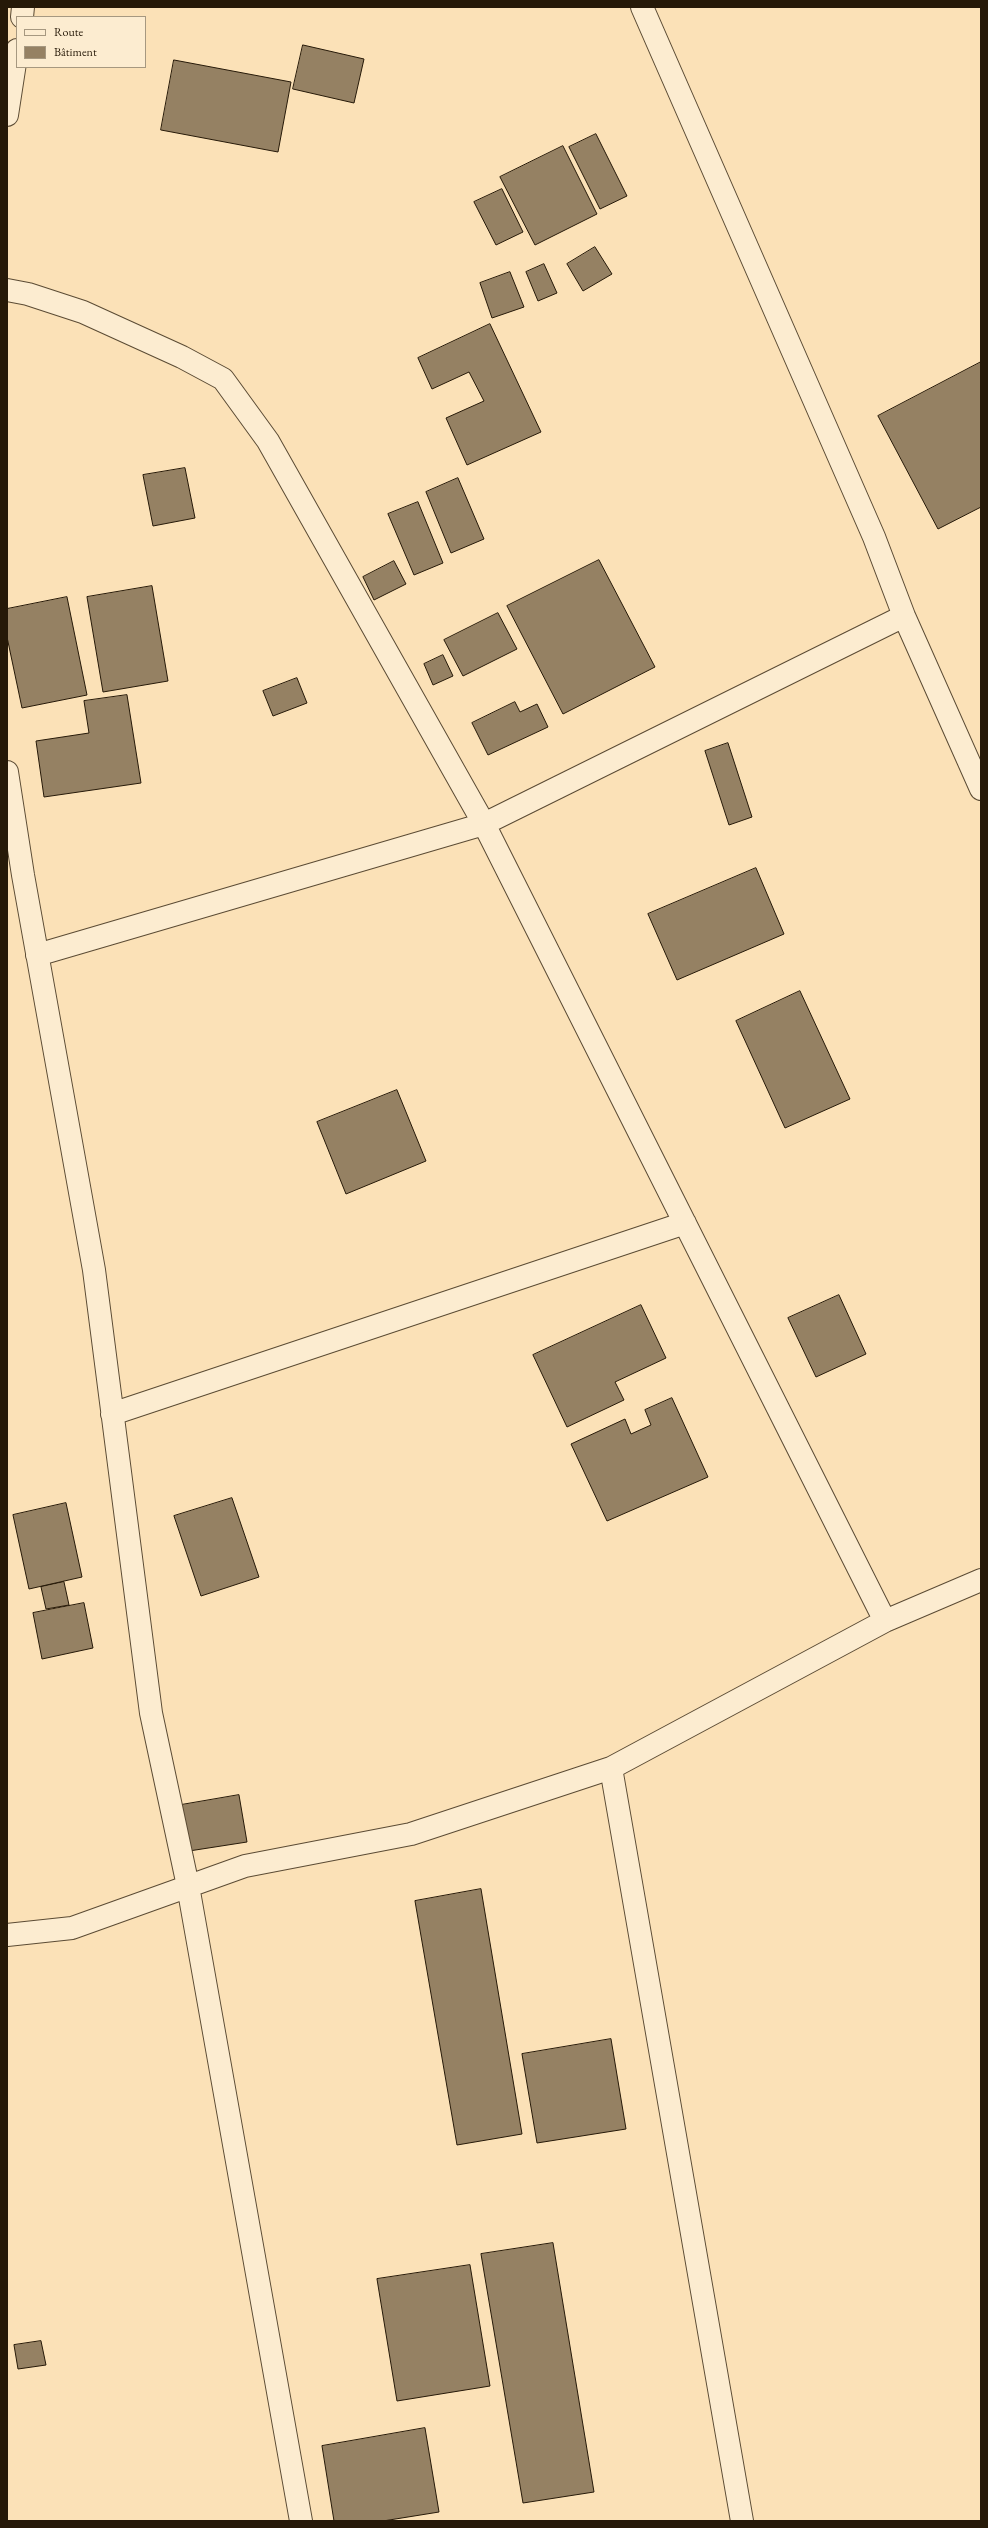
<!DOCTYPE html>
<html>
<head>
<meta charset="utf-8">
<style>
  body { margin:0 }
  #map { position:relative; width:988px; height:2528px; overflow:hidden; background:#fbe1b7; font-family:"EB Garamond",serif }
  canvas { display:block }
  .frame { position:absolute; inset:0; border:8px solid #261908; pointer-events:none }
  .legend { position:absolute; left:16px; top:16px; width:130px; height:52px; box-sizing:border-box; background:#fcecd0; border:1px solid #a69880; margin:0; padding:5px 7px; list-style:none; font-size:12px; color:#261908 }
  .legend li { display:flex; align-items:center; gap:8px; height:20px }
  .legend b { width:20px; border:1px solid #a69880 }
</style>
</head>
<body>
<div id="map">
<canvas width="988" height="2528"></canvas>
<div class="frame"></div>
<ul class="legend">
<li><b style="height:5px;background:#fcecd0"></b>Route</li>
<li><b style="height:11px;background:#958163"></b>Bâtiment</li>
</ul>
</div>
<script>
const ctx = document.querySelector('canvas').getContext('2d');
ctx.lineJoin = 'round';
function fillPath(path, color) { ctx.fillStyle = color; ctx.fill(path, 'evenodd'); }
function trace(path, color, width, dash) { ctx.strokeStyle = color; ctx.lineWidth = width; ctx.lineCap = dash ? 'butt' : 'round'; ctx.setLineDash(dash || []); ctx.stroke(path); }
const building = new Path2D(`
  M303,45L364,59L354,103L293,89Z
  M174,60L291,82L278,152L161,130Z
  M596,134L627,196L600,209L569,147Z
  M563,146L597,214L535,245L500,177Z
  M502,189L523,232L496,245L474,202Z
  M595,247L612,274L583,291L567,264Z
  M544,264L557,293L538,301L526,272Z
  M510,272L524,307L492,318L480,283Z
  M490,324L541,432L467,465L446,418L484,401L469,372L432,389L418,358Z
  M981,362V507L938,529L878,416Z
  M185,468L195,518L153,526L143,475Z
  M458,478L484,539L451,553L426,492Z
  M418,502L443,563L414,575L388,514Z
  M599,560L655,667L563,714L507,606Z
  M394,561L406,584L374,600L363,577Z
  M152,586L168,681L103,692L87,597Z
  M67,597L87,695L22,708L7,637V609Z
  M498,613L517,649L463,676L444,640Z
  M443,655L453,676L433,685L424,664Z
  M297,678L307,703L273,716L263,691Z
  M127,695L141,783L44,797L36,741L89,733L84,701Z
  M515,702L520,712L537,704L548,727L488,755L472,723Z
  M728,743L752,817L729,825L705,751Z
  M756,868L784,934L677,980L648,914Z
  M800,991L850,1099L785,1128L736,1021Z
  M397,1090L426,1161L346,1194L317,1122Z
  M839,1295L866,1354L816,1377L788,1318Z
  M641,1305L666,1358L615,1382L624,1400L567,1427L533,1355Z
  M672,1398L708,1477L607,1521L571,1444L625,1419L631,1434L651,1425L645,1410Z
  M232,1498L259,1577L201,1596L174,1516Z
  M66,1503L82,1577L29,1589L13,1515Z
  M64,1582L69,1605L46,1609L41,1587Z
  M84,1603L93,1648L42,1659L33,1613Z
  M239,1795L247,1842L189,1851L181,1805Z
  M481,1889L522,2134L457,2145L415,1901Z
  M611,2039L626,2129L537,2143L522,2054Z
  M553,2243L594,2492L523,2503L481,2254Z
  M470,2265L490,2386L397,2401L377,2279Z
  M41,2341L46,2365L18,2369L14,2345Z
  M425,2428L439,2512L383,2521H334L322,2446Z`);
fillPath(building, '#958163');
trace(building, '#261908', 1);
const street = new Path2D(`
  M642,7L874,537L904,616L981,789
  M22,17L23,7
  M7,115L17,50
  M7,290L28,294L83,312L182,357L223,379L268,441L484,824L885,1621
  M7,772L23,875L94,1270L151,1713L188,1886L301,2521
  M37,955L484,824L904,616
  M112,1414L685,1223
  M611,1768L742,2521
  M7,1935L72,1928L245,1866L411,1834L611,1768L885,1621L981,1580`);
trace(street, '#5b4b34', 24);
trace(street, '#fcecd0', 22);
</script>
</body>
</html>
